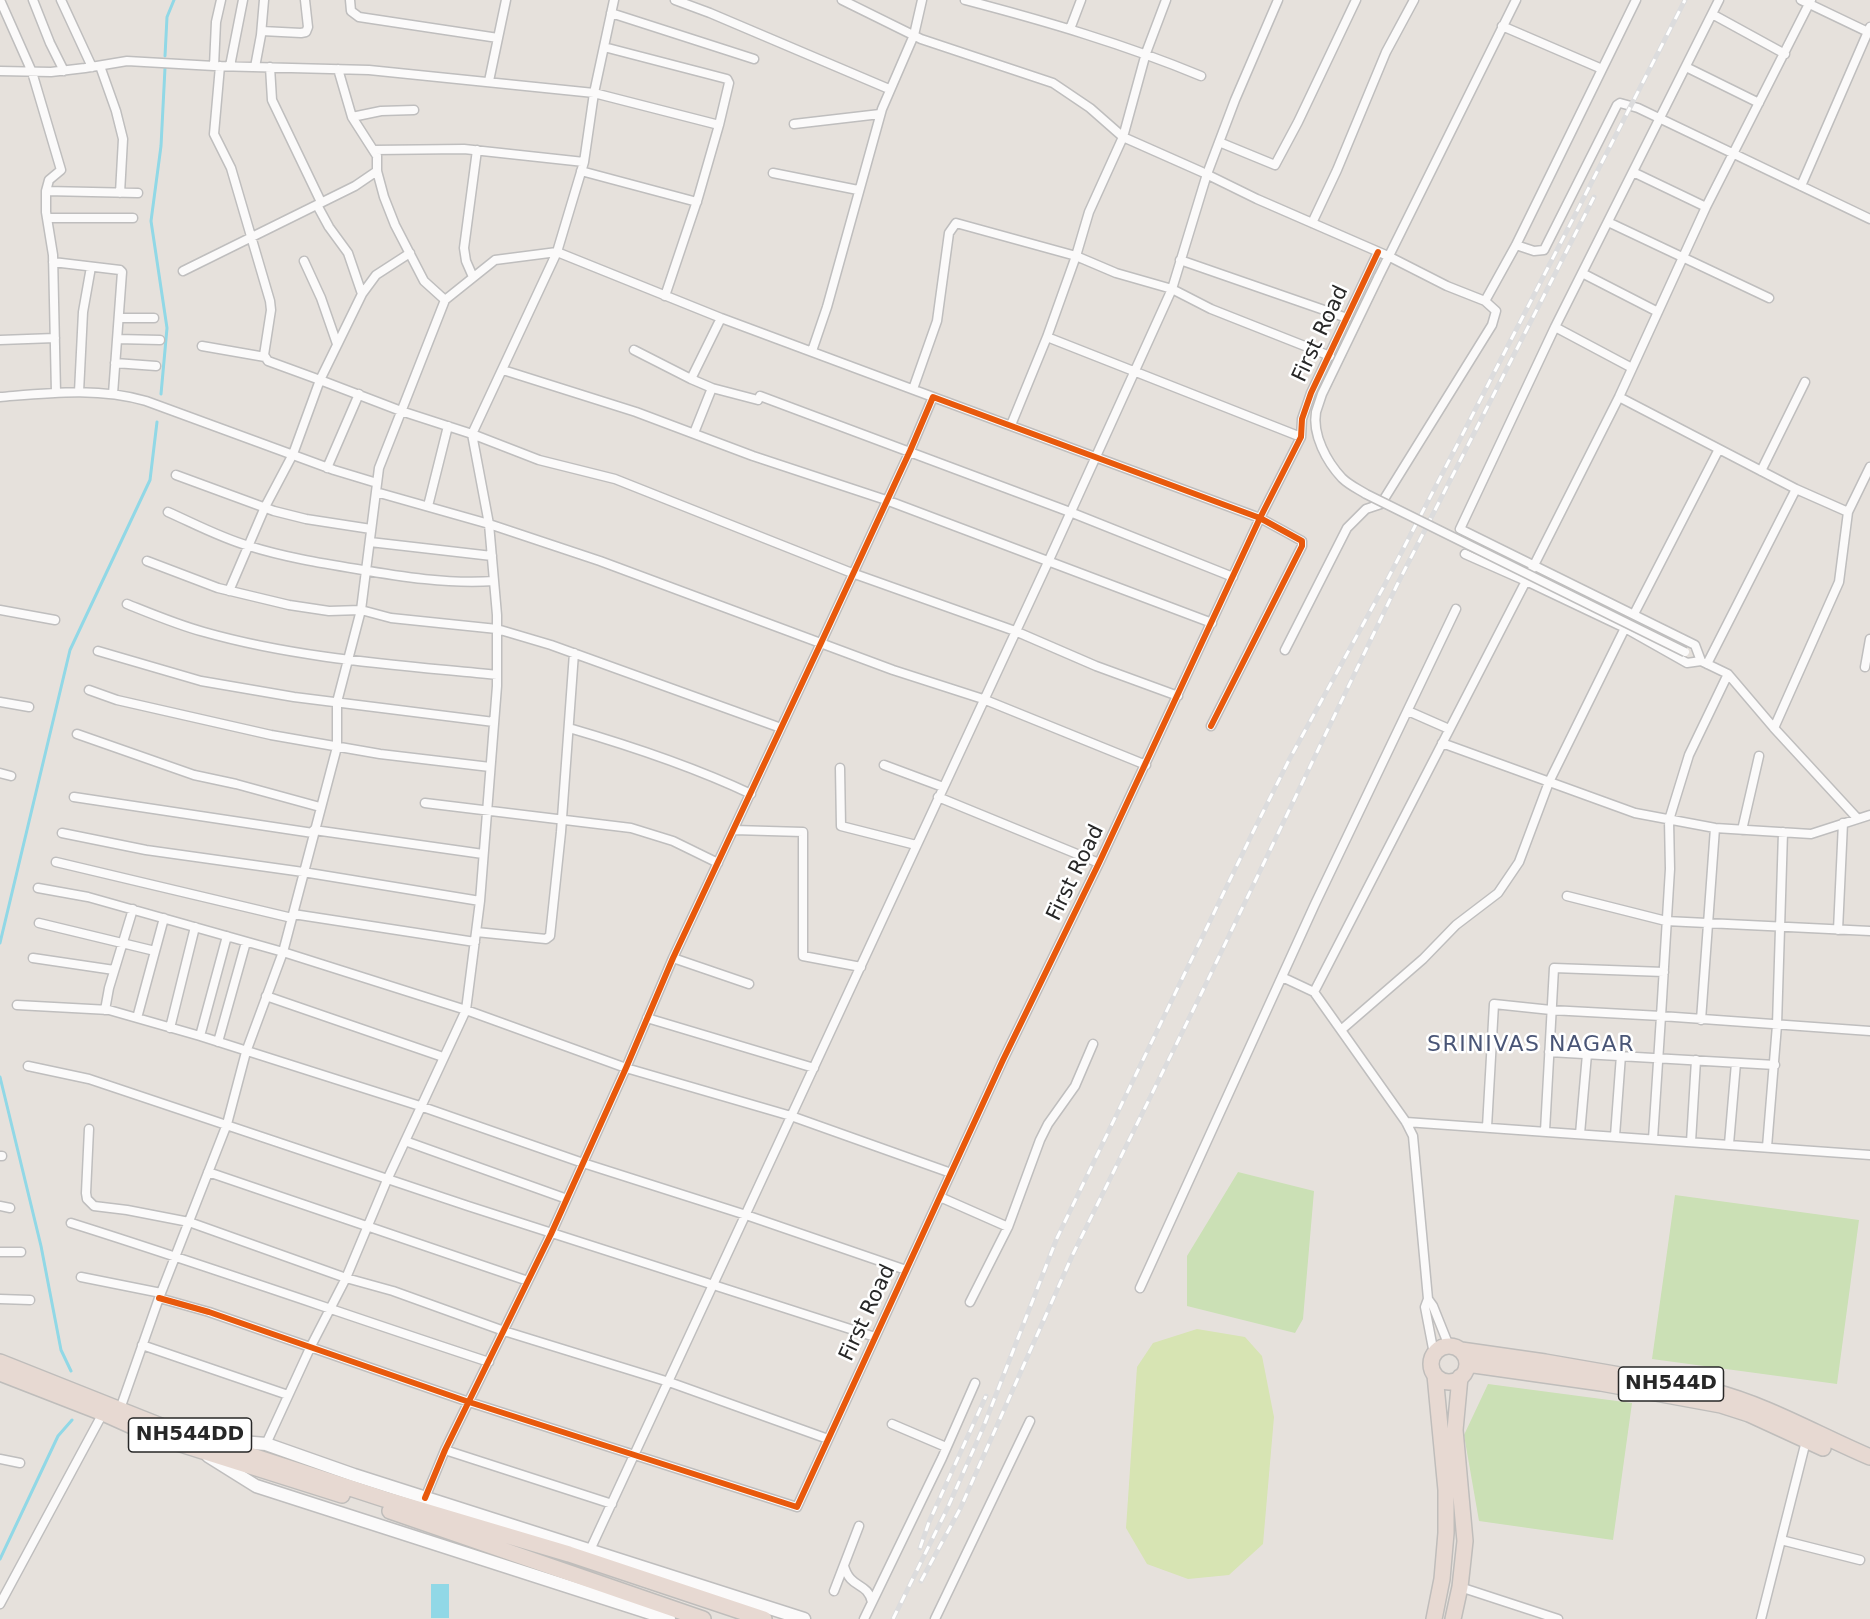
<!DOCTYPE html>
<html>
<head>
<meta charset="utf-8">
<style>
  body { margin:0 }
  canvas { display:block; background:#e6e1dc }
</style>
</head>
<body>
<canvas width="1870" height="1619"></canvas>
<script>
const ctx = document.querySelector('canvas').getContext('2d');
ctx.lineJoin = 'round';
function fillPath(path, color) { ctx.fillStyle = color; ctx.fill(path, 'evenodd'); }
function trace(path, color, width, dash) { ctx.strokeStyle = color; ctx.lineWidth = width; ctx.lineCap = dash ? 'butt' : 'round'; ctx.setLineDash(dash || []); ctx.stroke(path); }
function label(font, color, halo, rows, align = 'center') {
  ctx.font = font + ' "DejaVu Sans",sans-serif'; ctx.lineWidth = 5; ctx.setLineDash([]); ctx.textBaseline = 'middle'; ctx.strokeStyle = halo; ctx.fillStyle = color; for (const [text, x, y, turn = 0] of rows) {
    ctx.save(); ctx.translate(x, y); ctx.rotate((+turn || 0) * Math.PI / 180); ctx.textAlign = isNaN(turn) ? turn : align; if (halo) ctx.strokeText(text, 0, 0); ctx.fillText(text, 0, 0); ctx.restore();
  }
}
fillPath(new Path2D(`
  M1238,1172L1314,1191L1303,1319L1295,1333L1187,1306V1256Z
  M1675,1195L1859,1220L1837,1384L1652,1359Z
  M1488,1384L1632,1403L1613,1540L1479,1521L1464,1435Z`), '#cbe0b5');
fillPath(new Path2D(`
  M1197,1329L1245,1337L1262,1356L1274,1417L1263,1544L1229,1575L1188,1579L1147,1564L1126,1528L1137,1367L1153,1343Z`), '#d7e4b3');
fillPath(new Path2D(`
  M431,1584H449V1618H431Z`), '#91d8e6');
trace(new Path2D(`
  M165,56L167,17L174,0
  M161,394L167,328L151,221L161,146L165,68
  M0,943L70,650L150,480L157,422
  M0,1077L41,1246L61,1350L71,1371
  M0,1559L58,1436L72,1420`), '#91d8e6', 3);
const street = new Path2D(`
  M0,0L32,72L61,170L49,180L46,191V212L53,255L56,393
  M33,0L50,43L64,71
  M61,0L92,67
  M350,0L351,11L359,17L498,38
  M675,0L710,13L889,89
  M842,0L921,39L1053,83L1090,108L1123,137L1202,172L1257,199L1388,256L1447,286L1485,301L1496,311L1492,325L1381,504L1366,509L1347,528L1285,650
  M965,0C1045,21 1124,44 1201,76
  M1166,0L1146,53L1123,137L1089,212L1076,256L1116,273L1172,289L1211,309L1330,356
  M1801,0L1870,33
  M611,13L754,59
  M1712,14L1785,54
  M1502,26L1602,69
  M1070,29L1081,0
  M262,31L301,33L306,32L308,27L305,0
  M604,47L727,79L729,83L719,125
  M100,66L116,111L123,139L120,193
  M214,66L216,22L221,0
  M220,66L214,134L231,168L270,301L271,310L264,355L268,361L320,380L293,454L265,507L229,591
  M230,66L243,0
  M255,67L261,35L264,0
  M270,67L272,100L321,202
  M1686,67L1759,103
  M338,69L352,117L377,156V171L384,197L395,225L424,281L445,300
  M0,71L51,72L85,68L127,61L214,66L369,70L594,93L719,125L698,198L665,296
  M489,81L506,0
  M352,117L381,111L414,110
  M794,124L880,114
  M1219,142L1275,165L1298,122L1356,0
  M374,150L464,149L584,162
  M581,171L697,202
  M1633,172L1706,207
  M773,173L858,190
  M1801,186L1870,27
  M46,191L138,193
  M317,205L329,227L348,253L362,294L376,275L410,253
  M47,218H133
  M1608,222L1769,298
  M1312,223L1337,170L1386,52L1414,0
  M1516,245L1534,251L1544,250L1617,105L1620,103L1638,108L1870,219
  M1180,260L1347,318
  M304,261L321,298L337,344
  M53,262L120,270L122,272L113,394
  M183,271L355,186L377,171
  M1582,273L1658,312
  M473,277L466,261L464,248L477,150
  M1378,278L1516,0
  M362,294L320,380L401,411L472,434L539,460L615,479L852,573L1015,631L1096,666L1178,696
  M1485,301L1516,245L1636,0
  M119,318H154
  M1555,327L1632,368
  M1047,337L1301,437
  M117,339L160,340
  M0,340L55,338
  M202,346L265,357
  M634,350L691,379
  M812,351L827,307L882,109L914,35L922,0
  M115,363L156,366
  M503,370L636,412L753,456L886,500L1212,623
  M712,388L758,400
  M913,389L937,321L949,233L956,223L1076,256L1047,337L1011,425
  M79,392L83,312L91,267
  M760,396L1070,512L1233,577
  M0,397C49,393 98,387 146,401L334,470L377,483
  M1619,397L1719,449L1634,614
  M694,433L712,388L691,379L721,318
  M1719,449L1796,489L1848,512L1839,582L1774,728
  M327,468L359,394
  M1761,471L1805,382
  M176,475L274,511L306,519L371,529
  M376,492L489,524L600,561L893,670L983,699L1146,765
  M428,506L448,426
  M168,512C195,524 221,538 249,546C284,557 320,563 357,569C402,577 448,584 494,581
  M1848,512L1870,467
  M370,542L492,556
  M1465,554L1526,581L1619,397L1706,207L1811,0
  M147,561L218,588L289,605L329,611L361,610L391,618L497,629L551,645L781,728
  M127,604C152,614 178,625 204,632C299,659 399,665 497,675
  M0,610L55,620
  M98,651L201,681L294,697L494,722
  M1701,661L1695,645L1460,529L1555,327L1719,0
  M1707,664L1796,489
  M1865,667L1870,639
  M1728,674L1689,755L1669,820L1670,869L1661,1016L1870,1031
  M89,690L117,700L271,735L380,754L490,767
  M0,702L29,707
  M1408,711L1449,729
  M569,728C631,746 692,766 751,794
  M77,734L194,775L236,784L320,807
  M1442,743L1635,813L1715,828L1811,834L1870,815
  M884,765L943,787
  M840,768L841,826L916,845
  M0,773L11,776
  M74,797L313,833
  M938,797L1099,863
  M425,803L631,828L673,841L718,863
  M314,830L483,854
  M734,830L803,832V956L861,967
  M1742,830L1759,756
  M62,833L146,850L303,872L480,901
  M56,862L292,918
  M38,888L88,897L283,952L466,1010L626,1068L791,1116L951,1173
  M1567,896L1666,921L1870,931
  M293,914L475,942
  M39,923L155,951
  M1838,930L1843,823
  M476,932L546,939L550,936L561,832L574,653
  M33,958L114,970
  M673,958L749,984
  M1282,977L1314,992
  M266,996L443,1057
  M17,1005L109,1010L200,1036L420,1106L583,1163L746,1215L906,1270
  M105,1010L109,988L133,909
  M137,1018L164,918
  M647,1018L814,1068
  M1701,1020L1715,828
  M170,1028L195,927
  M1341,1030L1423,959L1456,925L1498,893L1519,862L1549,782L1625,628
  M200,1036L227,936
  M218,1042L246,942
  M1549,1052L1775,1065
  M28,1066L89,1079L468,1206L875,1337
  M1406,1122L1870,1155
  M1487,1127L1494,1004L1551,1010L1661,1016L1653,1139
  M89,1129L86,1193L87,1199L94,1206L127,1210L189,1222L346,1278L393,1291L504,1331L669,1382L828,1439
  M1545,1131L1554,968L1664,972
  M1580,1134L1587,1054
  M1615,1136L1621,1055
  M405,1141L567,1199
  M1691,1142L1696,1060
  M1729,1144L1736,1063
  M1767,1147L1777,1025L1783,832
  M0,1156H2
  M208,1172L528,1281
  M940,1197L1008,1227
  M0,1206L10,1208
  M71,1223C211,1267 349,1316 489,1362
  M0,1252H21
  M81,1277L161,1293
  M1140,1288L1315,904L1456,609
  M159,1298L209,1312L469,1402L797,1507L1003,1060L1099,863L1260,518L1301,437L1302,419L1311,393L1378,252
  M0,1299L30,1300
  M1428,1299L1433,1306L1449,1346
  M970,1302L1008,1227L1040,1140L1048,1124L1075,1086L1093,1044
  M142,1345L288,1395
  M1434,1354L1425,1307L1428,1299L1413,1136L1406,1122L1314,992L1526,581L1625,628L1687,663L1701,661L1728,674L1774,728L1857,818
  M120,1409L159,1298L227,1124L246,1052L283,952L337,747V702L361,610L379,468L445,300L495,260L557,252L721,318L933,397
  M892,1424L946,1447
  M266,1444L311,1346L346,1278L387,1180L466,1010L480,901L497,686V615L489,524L472,434L557,252L584,162L594,93L614,0
  M445,1450L612,1504
  M0,1459L20,1463
  M425,1498L445,1450L551,1234L626,1068L673,958L821,643L910,451L933,397L1260,518L1302,541V546L1211,726
  M1781,1540L1860,1560
  M590,1550L1049,560L1172,289L1207,174L1235,100L1278,0
  M844,1566C851,1590 867,1581 872,1602
  M1460,1587L1558,1619
  M834,1591L859,1526
  M0,1604L103,1413
  M864,1619L942,1458L975,1383
  M935,1619L1030,1421
  M1761,1619L1807,1437`);
const secondary = new Path2D(`
  M217,1440L266,1444L354,1475L804,1619
  M208,1456L256,1486L669,1619`);
const highway = new Path2D(`
  M1431 1364a18 18 0 1 1 36 0a18 18 0 1 1-36 0Z
  M1461,1350L1545,1362L1712,1391C1767,1405 1818,1435 1870,1457
  M0,1362L166,1428L384,1499L569,1554L764,1619
  M1467,1364L1601,1383L1721,1405L1749,1414L1823,1448
  M0,1373L103,1413L152,1435L342,1495
  M390,1511L703,1619
  M1434,1619L1442,1579L1446,1533V1490L1435,1375
  M1453,1619L1460,1587L1465,1541L1455,1430L1460,1377`);
trace(street, '#bfbebe', 11);
trace(secondary, '#bfbebe', 15);
trace(highway, '#bfbdbb', 18);
trace(street, '#fbfafa', 8);
trace(secondary, '#fbfafa', 12);
trace(highway, '#e7d9d2', 15);
const rail = new Path2D(`
  M920,1548L929,1522L986,1396
  M921,1581L960,1509L1073,1254L1203,990L1397,585L1594,197
  M893,1619L948,1507L983,1428L1057,1238L1253,832L1289,760L1384,586L1454,451L1685,0`);
trace(rail, '#dcdcdd', 5);
trace(rail, '#fff', 3, [9]);
const streetBridge = new Path2D(`
  M1378,278L1322,394C1320,400 1318,406 1316,412C1312,435 1327,462 1342,478C1349,485 1358,489 1366,494L1685,652`);
trace(streetBridge, '#bfbebe', 11, []);
trace(streetBridge, '#fbfafa', 8);
trace(new Path2D(`
  M159,1298L209,1312L469,1402L797,1507L1003,1060L1099,863L1260,518L1301,437L1302,419L1311,393L1378,252
  M425,1498L445,1450L551,1234L626,1068L673,958L821,643L910,451L933,397L1260,518L1302,541V546L1211,726`), '#e8590c', 6);
for (const [x, y, w] of [
  [1671,1384,105],
  [190,1435,123]
]) { const box = new Path2D(); box.roundRect(x - w / 2, y - 17, w, 34, 4.5); ctx.fillStyle = '#fff'; ctx.fill(box); trace(box, '#272727', 1.5); }
label('bold 20px', '#272727', null, [
  ["NH544D",1671,1384],
  ["NH544DD",190,1435]
]);
label('21px', '#272727', '#fff', [
  ["First Road",1321,334,-65],
  ["First Road",1076,873,-64],
  ["First Road",868,1313,-65]
]);
ctx.letterSpacing = '1.5px';
label('22px', '#495576', '#fff', [
  ["SRINIVAS NAGAR",1531,1045]
]);
ctx.letterSpacing = '0px';
</script>
</body>
</html>
